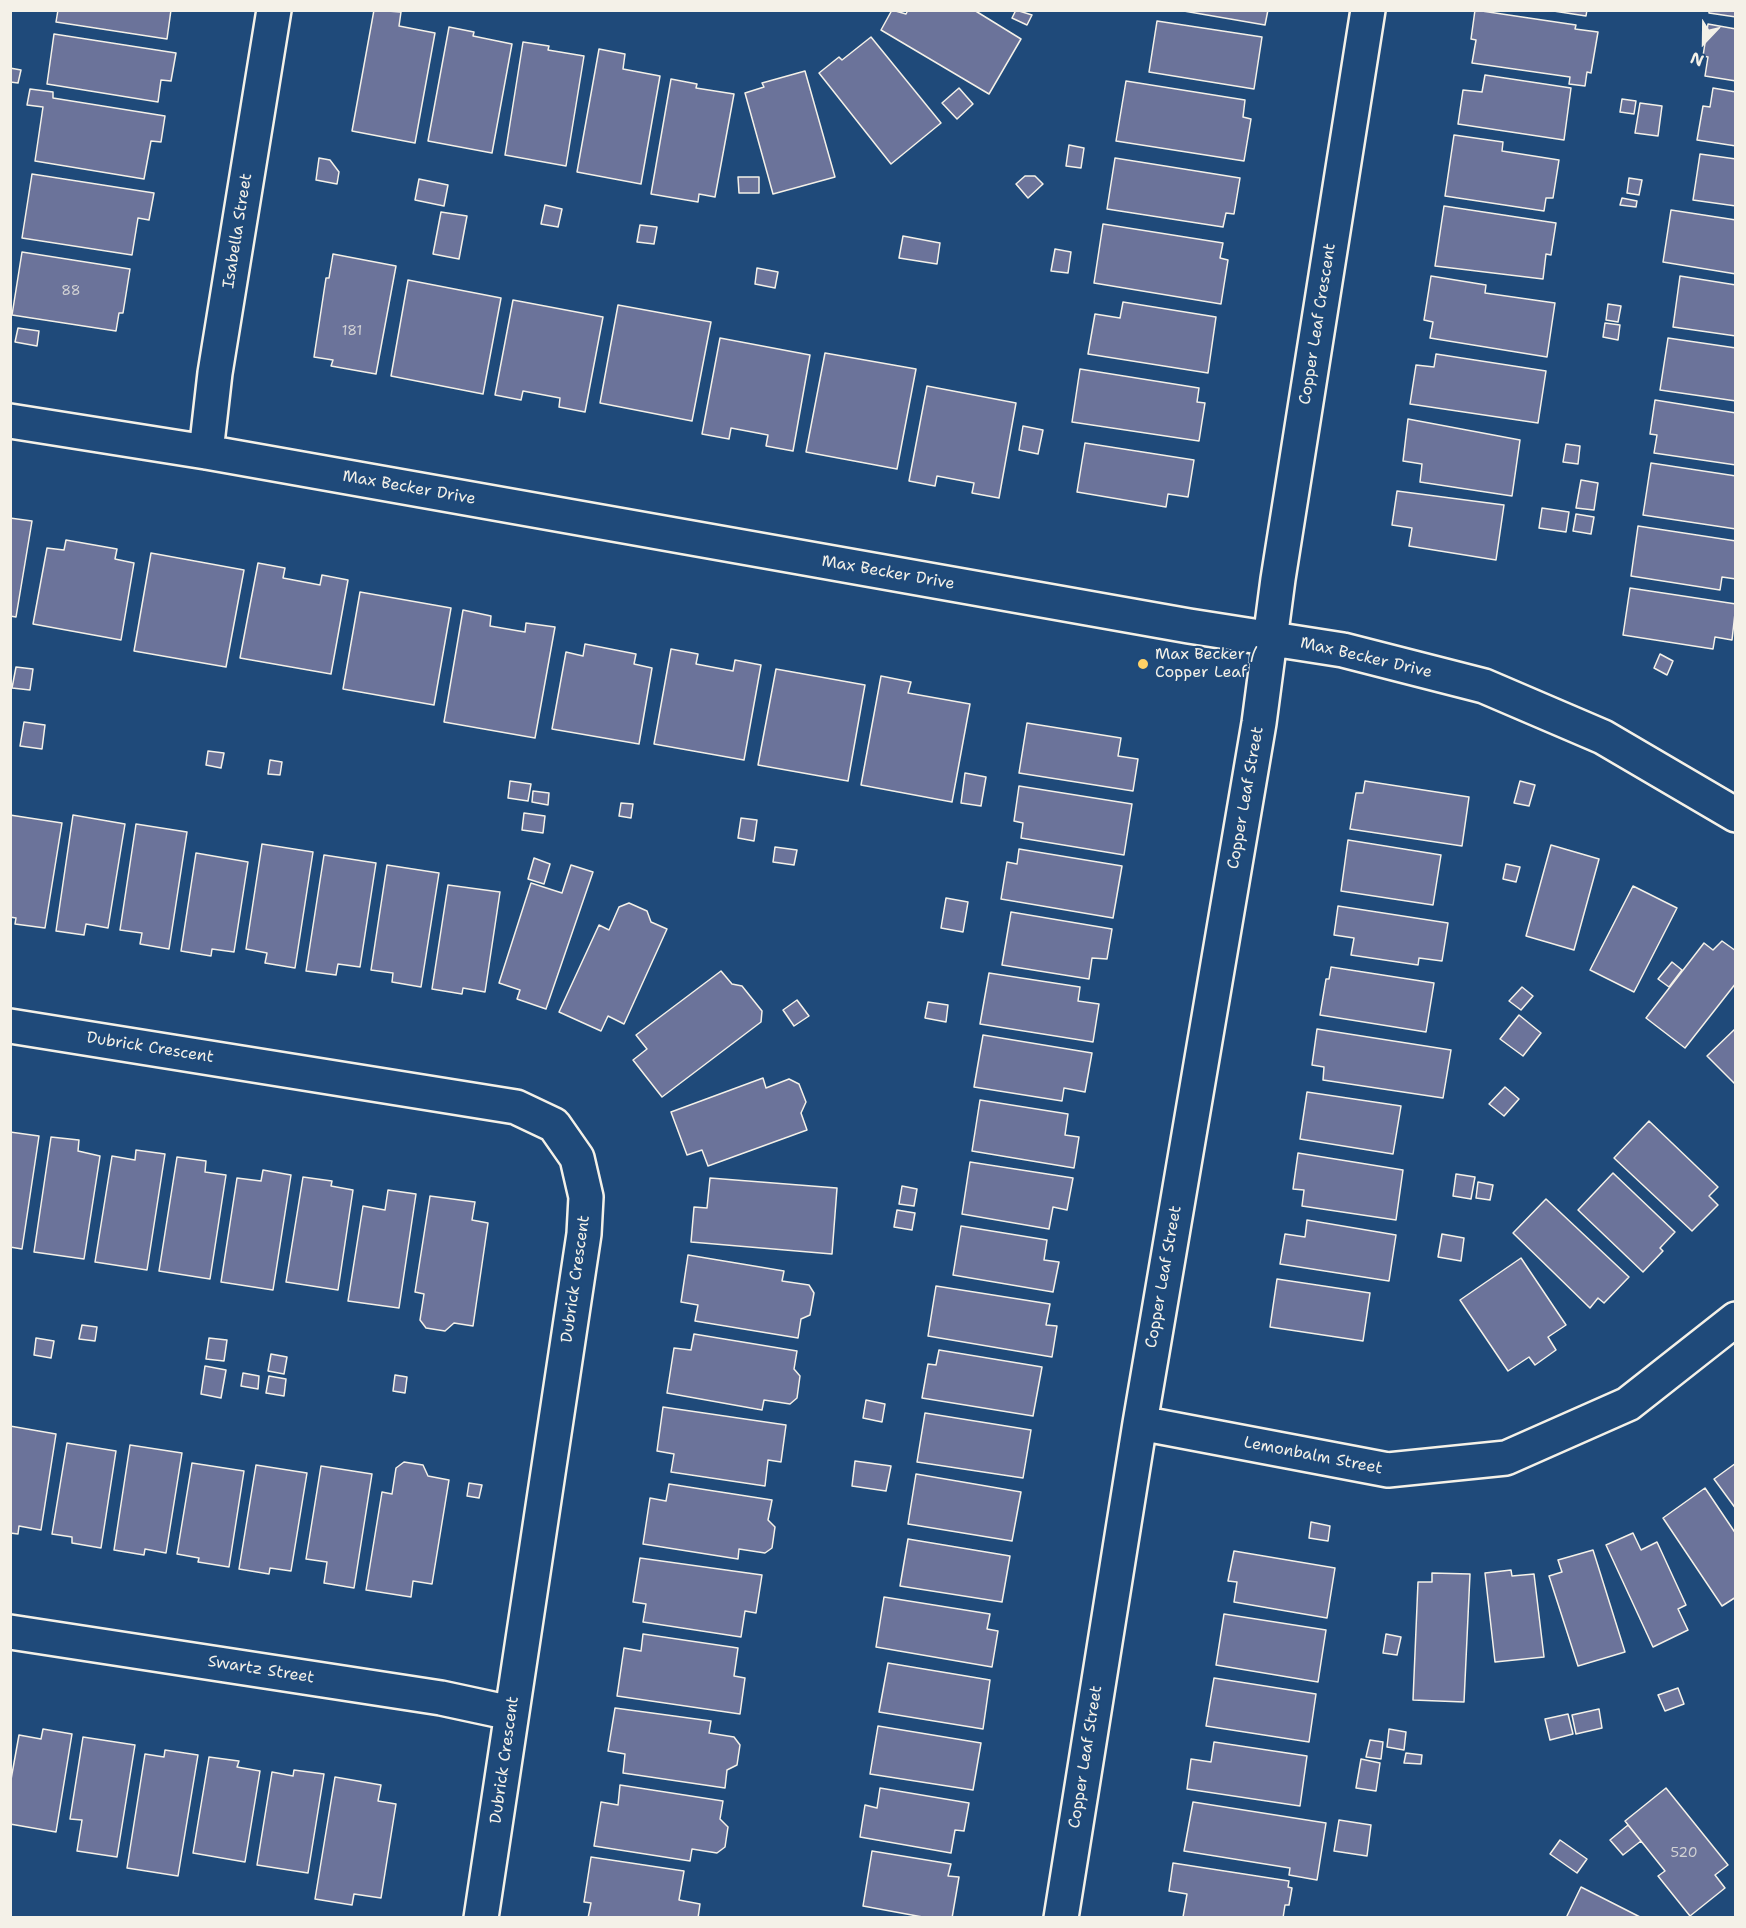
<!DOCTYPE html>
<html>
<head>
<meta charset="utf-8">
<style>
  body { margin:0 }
  #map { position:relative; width:1746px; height:1928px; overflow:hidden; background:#1f4a7a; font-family:"Shantell Sans",sans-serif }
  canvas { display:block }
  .frame { position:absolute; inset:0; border:12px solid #f4f1e8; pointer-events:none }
  .north { position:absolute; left:1674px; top:12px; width:60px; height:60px; -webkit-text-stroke:4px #1f4a7a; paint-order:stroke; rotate:202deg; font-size:16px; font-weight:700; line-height:24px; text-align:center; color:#f4f1e8 }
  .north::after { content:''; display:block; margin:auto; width:21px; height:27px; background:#f4f1e8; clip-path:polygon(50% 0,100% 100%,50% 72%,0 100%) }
</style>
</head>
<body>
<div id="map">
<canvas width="1746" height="1928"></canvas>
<div class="frame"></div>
<div class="north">N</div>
</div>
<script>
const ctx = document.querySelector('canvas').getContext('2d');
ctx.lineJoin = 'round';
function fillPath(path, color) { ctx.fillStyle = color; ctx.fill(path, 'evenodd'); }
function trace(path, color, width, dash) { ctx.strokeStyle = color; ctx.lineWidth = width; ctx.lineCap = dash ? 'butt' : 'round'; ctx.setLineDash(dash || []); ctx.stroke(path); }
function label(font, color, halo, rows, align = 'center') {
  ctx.font = font + ' "Shantell Sans",sans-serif'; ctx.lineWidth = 4.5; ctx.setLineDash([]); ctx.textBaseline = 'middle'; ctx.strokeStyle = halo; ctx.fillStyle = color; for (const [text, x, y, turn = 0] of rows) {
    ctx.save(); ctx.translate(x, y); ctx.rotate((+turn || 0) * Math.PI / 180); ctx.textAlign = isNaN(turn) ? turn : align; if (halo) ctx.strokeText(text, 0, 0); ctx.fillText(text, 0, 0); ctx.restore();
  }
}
const building = new Path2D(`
  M58,10H171L167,39L56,22Z
  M374,10L401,12L399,26L435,33L415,143L352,131Z
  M892,10L906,14L908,10H974L1021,39L989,94L881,30Z
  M1016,10L1032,15L1027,25L1012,18Z
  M1178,10H1268L1265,25Z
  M1475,10L1576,25L1575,29L1598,32L1591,73L1587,72L1585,86L1569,84L1570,77L1472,63L1476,40L1471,39Z
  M1547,10H1587L1586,16Z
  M1709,10H1736V17L1709,13Z
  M1157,21L1262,37L1254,89L1149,72Z
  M1708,24L1736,29V81L1705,76L1708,57L1703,56Z
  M449,27L474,32L473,36L512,44L492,153L428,141Z
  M54,34L176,53L171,81L161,80L158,102L47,84Z
  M871,37L941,123L891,164L819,73L839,57L842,60Z
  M523,42L549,46L548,50L584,56L566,166L505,155Z
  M599,49L625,54L623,69L660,76L641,184L577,172Z
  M10,68L21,70L18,83L10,82Z
  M805,71L835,177L773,194L745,93L764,87L762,83Z
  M1485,75L1571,88L1564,140L1458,124L1463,90L1482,92Z
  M671,79L697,84L696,88L734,94L715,197L699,194L698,202L651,194Z
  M1126,81L1245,100L1243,117L1251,119L1244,161L1116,141Z
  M959,88L973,104L957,119L942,103Z
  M1713,88L1736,92V146L1697,140L1703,106L1710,107Z
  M30,89L53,92V98L165,116L161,142L151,141L144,179L35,161L43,107L27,105Z
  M1622,99L1636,101L1634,114L1620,112Z
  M1640,103L1662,106L1658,136L1635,133Z
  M1454,135L1503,142L1502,151L1559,160L1553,198H1546L1544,211L1445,196Z
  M1069,145L1084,148L1081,168L1066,166Z
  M1700,154L1736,159V206L1693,200Z
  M319,158L330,160L339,172L337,184L316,180Z
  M1115,158L1240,178L1234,214L1226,213L1223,227L1107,209Z
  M32,174L154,193L149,220L138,218L132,255L22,238Z
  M1025,176H1035L1043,184L1028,198L1016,184Z
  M738,177H759V193H739Z
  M1629,178L1642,180L1639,195L1627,193Z
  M419,179L448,185L444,206L415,200Z
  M1622,198L1637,201L1636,207L1620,205Z
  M545,205L562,209L558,227L541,224Z
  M1444,206L1556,223L1551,255L1546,254L1543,279L1435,266Z
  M1671,210L1736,220V274L1663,262Z
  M441,212L467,216L459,259L433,254Z
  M1103,224L1223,243L1220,258L1228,260L1221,304L1094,283Z
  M640,225L657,227L654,244L637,242Z
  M903,236L940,243L937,264L899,258Z
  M1055,249L1071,252L1068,273L1051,271Z
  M22,252L130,269L123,313H119L116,331L12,315Z
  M333,254L396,266L376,374L331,366L333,360L314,357L326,278H329Z
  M757,268L778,272L775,288L755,284Z
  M1431,276L1486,285L1485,293L1555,303L1547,357L1430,338L1433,322L1424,320Z
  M1680,276L1736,285V336L1673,327Z
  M408,280L501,298L483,394L391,376Z
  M513,300L603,317L585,412L559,407L560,398L523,391L521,400L495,395Z
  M1123,302L1216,317L1208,373L1088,354L1095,314L1120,318Z
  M1608,304L1621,306L1618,322L1606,320Z
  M618,305L711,322L692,421L600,403Z
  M1605,323L1620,325L1618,340L1603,337Z
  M18,328L39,331L37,346L15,342Z
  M720,338L810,355L793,451L766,446L768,435L731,428L729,439L702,434Z
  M1668,338L1736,348V401L1660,390Z
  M825,353L916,369L897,469L806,452Z
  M1436,354L1546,371L1538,423L1410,404L1416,365L1434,367Z
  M1080,369L1199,388L1197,402L1205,403L1199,441L1072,422Z
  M927,386L1016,403L999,498L972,493L974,483L937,476L935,486L909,481Z
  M1655,400L1736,413V465L1654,453L1657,435L1650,434Z
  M1408,419L1520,440L1512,496L1420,482L1422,464L1403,461Z
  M1023,426L1043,430L1038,454L1019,450Z
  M1085,443L1194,460L1188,497L1168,494L1166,507L1077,492Z
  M1566,444L1580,446L1578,464L1563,462Z
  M1651,463L1736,476V529L1643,515Z
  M1581,480L1598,483L1594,510L1576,508Z
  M1397,491L1504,505L1496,560L1409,546L1412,528L1392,525Z
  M1542,508L1569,512L1566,532L1539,528Z
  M1576,514L1594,517L1591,534L1573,531Z
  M10,518L32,521L16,617L10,616Z
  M1638,526L1736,541V579L1722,577L1720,590L1631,576Z
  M66,540L117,549L115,559L134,563L121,640L33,624L47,548L64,550Z
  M151,553L244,570L226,667L134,651Z
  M258,563L285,568L283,578L320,585L322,575L348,580L331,674L240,658Z
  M1630,588L1736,604L1732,640L1715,637L1713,649L1623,635Z
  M360,592L451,608L434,705L343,689Z
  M463,610L491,616L490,626L525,632L526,623L555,627L535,738L444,722Z
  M585,644L636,654L634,664L652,668L639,744L552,729L566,652L583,656Z
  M671,649L698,654L696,664L733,671L735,660L761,665L744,760L654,744Z
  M1660,654L1673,661L1667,675L1654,668Z
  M16,667L33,669L30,690L12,688Z
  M776,669L865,685L848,781L758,765Z
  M881,676L911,682L908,693L970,704L952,802L861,785Z
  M24,722L45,725L42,749L20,746Z
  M1027,723L1121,738L1118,756L1138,759L1133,791L1019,773Z
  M208,751L224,753L221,768L206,765Z
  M270,760L282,762L280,775L268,774Z
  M965,773L986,777L981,806L961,803Z
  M510,781L531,784L528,801L508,798Z
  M1365,781L1469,797L1462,846L1350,829L1356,793H1363Z
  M1520,781L1535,785L1529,806L1514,803Z
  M1019,786L1132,804L1124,855L1021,838L1023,823L1014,821Z
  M533,791L549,793L548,805L532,802Z
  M621,803L633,804L631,818L619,816Z
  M524,813L545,816L543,833L522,830Z
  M10,815L62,823L45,928L15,924L16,918L10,917Z
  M73,815L125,824L108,928L86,924L84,935L56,931Z
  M741,818L757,820L754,841L738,838Z
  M136,824L187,832L169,949L140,944L142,933L120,930Z
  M1348,840L1441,855L1433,905L1341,891Z
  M262,844L313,852L295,968L265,963L267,953L246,949Z
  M1551,845L1599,859L1574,950L1526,936Z
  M775,847L797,850L794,865L773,862Z
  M1019,849L1122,866L1113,918L1001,899L1007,862L1017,864Z
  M196,853L248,862L234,952L212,949L211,956L181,951Z
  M324,855L376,863L360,967L338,964L336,975L306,971Z
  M534,858L550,864L544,884L528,879Z
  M1506,864L1520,867L1516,882L1503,879Z
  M387,865L439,873L421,987L392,982L393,973L371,970Z
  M571,865L593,872L546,1009L517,999L520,990L499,983L531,883L562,893Z
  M448,885L500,892L485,992L463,988L462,994L432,989Z
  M1633,886L1677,908L1634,992L1590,970Z
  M946,898L968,902L963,932L941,928Z
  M629,903L647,911L651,922L667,929L624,1024L608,1016L601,1031L559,1012L599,925L609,930L619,907Z
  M1338,906L1448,923L1442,961L1419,958L1418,965L1351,955L1354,938L1334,935Z
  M1011,912L1112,929L1107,959L1092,958L1089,979L1002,965Z
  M1722,941L1736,951V983L1685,1048L1646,1018L1704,943L1713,950Z
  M1672,962L1682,970L1669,987L1658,979Z
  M1331,967L1434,983L1426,1032L1320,1015L1326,979H1329Z
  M721,971L732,984L742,986L762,1011L761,1022L662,1097L633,1060L647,1049L636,1035Z
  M989,973L1080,987L1078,1001L1099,1004L1093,1042L980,1024Z
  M1522,987L1533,996L1521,1010L1509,1001Z
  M797,1000L809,1016L794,1026L783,1010Z
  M928,1002L948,1005L946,1022L925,1018Z
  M1519,1015L1541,1033L1523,1056L1500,1039Z
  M1736,1028V1085L1707,1056Z
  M1317,1029L1451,1050L1443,1098L1323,1080L1324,1067L1312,1065Z
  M983,1035L1092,1053L1085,1092L1064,1088L1062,1101L974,1087Z
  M763,1078L766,1088L789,1079L799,1084L806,1102L801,1113L807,1130L708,1166L702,1150L687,1155L671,1112Z
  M1505,1087L1519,1099L1504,1116L1489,1104Z
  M1307,1092L1401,1106L1393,1154L1300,1139Z
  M980,1100L1068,1114L1065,1135L1079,1137L1074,1168L972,1151Z
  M1649,1121L1718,1187L1709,1196L1718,1205L1692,1231L1614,1158Z
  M10,1132L39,1136L22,1249L10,1247Z
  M51,1137L79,1140L78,1151L100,1156L84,1259L34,1252Z
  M136,1150L165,1154L147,1270L95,1262L112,1156L135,1160Z
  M1298,1153L1403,1170L1396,1220L1302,1206L1304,1190L1293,1189Z
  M177,1157L206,1161L205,1172L226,1175L210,1279L159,1271Z
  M970,1162L1073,1178L1067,1210L1053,1207L1049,1229L962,1214Z
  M263,1170L291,1175L273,1290L221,1282L237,1178L261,1181Z
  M1613,1173L1675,1232L1660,1248L1663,1251L1643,1272L1578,1210Z
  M1456,1174L1475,1177L1471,1199L1453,1196Z
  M303,1177L332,1181L331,1186L353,1190L338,1290L286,1282Z
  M710,1178L837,1188L832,1254L691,1242L694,1207L707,1208Z
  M1478,1182L1493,1185L1490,1200L1476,1198Z
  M902,1186L917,1189L914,1206L899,1204Z
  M388,1190L416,1194L399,1308L348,1301L363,1206L385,1210Z
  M430,1196L475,1202L472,1220L488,1223L473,1326L454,1323L445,1331L426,1328L420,1320L424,1294L415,1292Z
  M1546,1199L1629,1277L1604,1303L1598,1298L1590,1308L1513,1233Z
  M897,1210L915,1213L912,1230L894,1227Z
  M1307,1220L1396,1235L1389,1281L1280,1264L1285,1234L1305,1237Z
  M961,1226L1047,1240L1044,1260L1059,1262L1053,1292L953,1275Z
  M1442,1234L1464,1238L1461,1261L1438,1257Z
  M688,1255L784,1271L782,1281L809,1285L814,1293L810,1315L801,1319L798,1338L695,1321L698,1305L681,1302Z
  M1521,1258L1566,1325L1548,1337L1556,1350L1535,1365L1529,1357L1508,1371L1460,1300Z
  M1277,1279L1370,1293L1363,1341L1270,1327Z
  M936,1286L1050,1304L1046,1325L1057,1326L1052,1357L928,1336Z
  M82,1325L97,1327L95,1341L79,1339Z
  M694,1334L797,1351L794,1369L800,1376L797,1398L790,1404L764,1400L762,1410L667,1393L674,1348L691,1350Z
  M36,1338L54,1341L51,1358L34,1355Z
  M209,1338L227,1340L224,1361L206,1359Z
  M939,1350L1042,1367L1033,1416L922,1398L928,1364L936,1365Z
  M271,1354L287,1357L284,1374L268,1371Z
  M205,1366L226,1370L221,1398L201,1394Z
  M243,1373L259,1376L258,1389L241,1386Z
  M395,1375L407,1377L405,1393L393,1391Z
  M269,1376L286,1379L284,1396L266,1393Z
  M866,1400L885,1404L882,1422L863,1418Z
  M663,1407L786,1425L781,1462L768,1460L765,1486L671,1472L674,1454L657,1451Z
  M925,1413L1031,1430L1023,1478L917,1462Z
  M10,1426L56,1434L41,1530L19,1526L18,1534L10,1533Z
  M67,1443L116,1451L101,1548L72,1543V1537L52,1534Z
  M130,1445L182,1453L166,1553L145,1549L144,1555L114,1550Z
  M855,1461L891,1466L886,1491L852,1486Z
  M404,1462L423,1465L428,1476L449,1480L432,1584L413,1581L411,1597L366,1590L382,1492L392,1494L396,1468Z
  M192,1463L244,1471L229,1567L198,1562L199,1558L177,1554Z
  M1736,1463V1509L1714,1479Z
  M256,1465L307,1473L291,1571L270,1568L269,1574L239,1569Z
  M321,1466L372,1474L354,1588L324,1583L327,1562L306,1559Z
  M916,1474L1021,1492L1012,1541L908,1524Z
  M469,1483L482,1485L479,1498L467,1496Z
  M669,1484L772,1500L768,1520L775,1527L772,1548L765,1553L739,1549L738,1559L643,1544L650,1498L666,1501Z
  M1705,1488L1736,1534V1597L1722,1606L1663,1518Z
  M1311,1522L1330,1526L1328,1541L1309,1538Z
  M1633,1533L1641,1550L1657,1542L1686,1605L1678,1609L1688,1630L1653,1647L1606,1545Z
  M908,1539L1010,1556L1002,1602L900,1586Z
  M1593,1550L1625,1652L1578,1666L1549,1576L1562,1572L1558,1560Z
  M1234,1551L1335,1568L1327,1618L1234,1602L1237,1582L1228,1581Z
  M640,1558L762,1575L756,1613L745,1611L741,1637L643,1622L646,1604L633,1602Z
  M1511,1570L1512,1576L1534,1574L1544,1657L1495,1662L1485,1573Z
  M1432,1573L1470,1574L1464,1702L1413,1700L1418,1582H1432Z
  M884,1597L990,1614L987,1629L998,1631L992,1667L876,1647Z
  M1224,1614L1326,1630L1318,1682L1216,1665Z
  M643,1634L738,1648L734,1676L745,1678L740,1714L617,1696L624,1648L641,1651Z
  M1386,1634L1401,1637L1397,1655L1383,1653Z
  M888,1663L990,1680L983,1729L879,1712Z
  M1214,1678L1316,1694L1309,1742L1206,1726Z
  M1678,1688L1684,1704L1665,1711L1658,1695Z
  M615,1708L711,1721L709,1733L734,1737L740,1745L737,1765L727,1770L725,1788L623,1773L625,1754L608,1751Z
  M1599,1709L1602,1728L1576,1734L1572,1715Z
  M1568,1714L1573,1734L1550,1740L1545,1719Z
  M878,1726L981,1743L973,1790L870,1774Z
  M43,1729L72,1734L56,1832L10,1824V1785L19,1735L41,1739Z
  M1389,1729L1406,1732L1404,1750L1387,1747Z
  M83,1737L135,1745L117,1857L77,1851L82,1820L70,1819Z
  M1370,1740L1383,1742L1381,1759L1366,1757Z
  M1214,1742L1307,1756L1300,1806L1187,1789L1191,1759L1211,1762Z
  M165,1750L198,1755L178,1876L127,1868L145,1754L164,1757Z
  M1406,1753L1422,1755L1421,1764L1404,1763Z
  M209,1757L239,1761L237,1767L260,1771L245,1862L193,1853Z
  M1361,1759L1380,1763L1376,1791L1356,1788Z
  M294,1770L324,1774L308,1873L257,1865L272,1772L293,1776Z
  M335,1777L381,1785L378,1801L396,1804L381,1898L354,1894L352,1905L315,1899Z
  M620,1785L723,1801L720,1819L728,1827L725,1847L717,1853L692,1849L690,1861L594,1846L601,1802L618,1805Z
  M880,1788L969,1803L964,1831L955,1830L951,1853L860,1837L865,1805L877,1808Z
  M1666,1788L1728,1865L1715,1875L1725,1888L1690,1916L1658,1876L1665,1871L1625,1821Z
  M1193,1802L1326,1823L1317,1880L1289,1875L1290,1868L1184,1851Z
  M1339,1820L1371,1825L1367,1856L1334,1851Z
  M1628,1825L1641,1841L1623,1855L1610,1840Z
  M1560,1840L1587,1859L1577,1873L1550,1854Z
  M872,1851L951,1864L948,1876L959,1877L952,1918H928L863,1906Z
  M591,1857L684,1871L679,1900L700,1904L698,1918H588L591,1903L584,1902Z
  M1173,1863L1289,1881L1288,1887L1292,1888L1289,1905H1285L1283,1918L1183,1917L1187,1894L1169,1891Z
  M1581,1887L1642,1918H1566Z`);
fillPath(building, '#6b739a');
trace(building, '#f4f1e8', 1.5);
const minor = new Path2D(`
  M10,421L206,452L1189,626L1343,650L1484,686L1603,737L1736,815
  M206,452L215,373L274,10
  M10,1026L516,1107L554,1125L577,1158L586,1197L584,1234L481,1918
  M1140,1423L1388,1470L1506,1458L1628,1404L1736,1319
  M10,1632L441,1698L511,1713
  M1061,1918L1140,1423L1259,723L1278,579L1368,10`);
trace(minor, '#f4f1e8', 38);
trace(minor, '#1f4a7a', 33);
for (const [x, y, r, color] of [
  [1143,664,6,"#ffd166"]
]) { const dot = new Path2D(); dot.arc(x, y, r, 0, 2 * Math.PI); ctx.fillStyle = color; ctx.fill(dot); trace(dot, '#1f4a7a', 2); }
label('14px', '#d2d2d4', null, [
  ["88",71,291],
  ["181",352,331],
  ["520",1684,1853]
]);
label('16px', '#f4f1e8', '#1f4a7a', [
  ["Isabella Street",238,231,-81],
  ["Copper Leaf Crescent",1318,324,-81],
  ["Max Becker Drive",409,488,10],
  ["Max Becker Drive",888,573,10],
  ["Max Becker Drive",1366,658,13],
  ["Copper Leaf Street",1246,798,-80],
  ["Dubrick Crescent",150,1048,9],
  ["Copper Leaf Street",1164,1277,-80],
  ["Dubrick Crescent",576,1279,-82],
  ["Lemonbalm Street",1313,1456,11],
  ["Swartz Street",261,1670,9],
  ["Copper Leaf Street",1086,1757,-81],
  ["Dubrick Crescent",505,1760,-82]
]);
label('16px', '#f4f1e8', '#1f4a7a', [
  ["Max Becker /",1155,655],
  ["Copper Leaf",1155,673]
], 'left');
</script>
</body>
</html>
